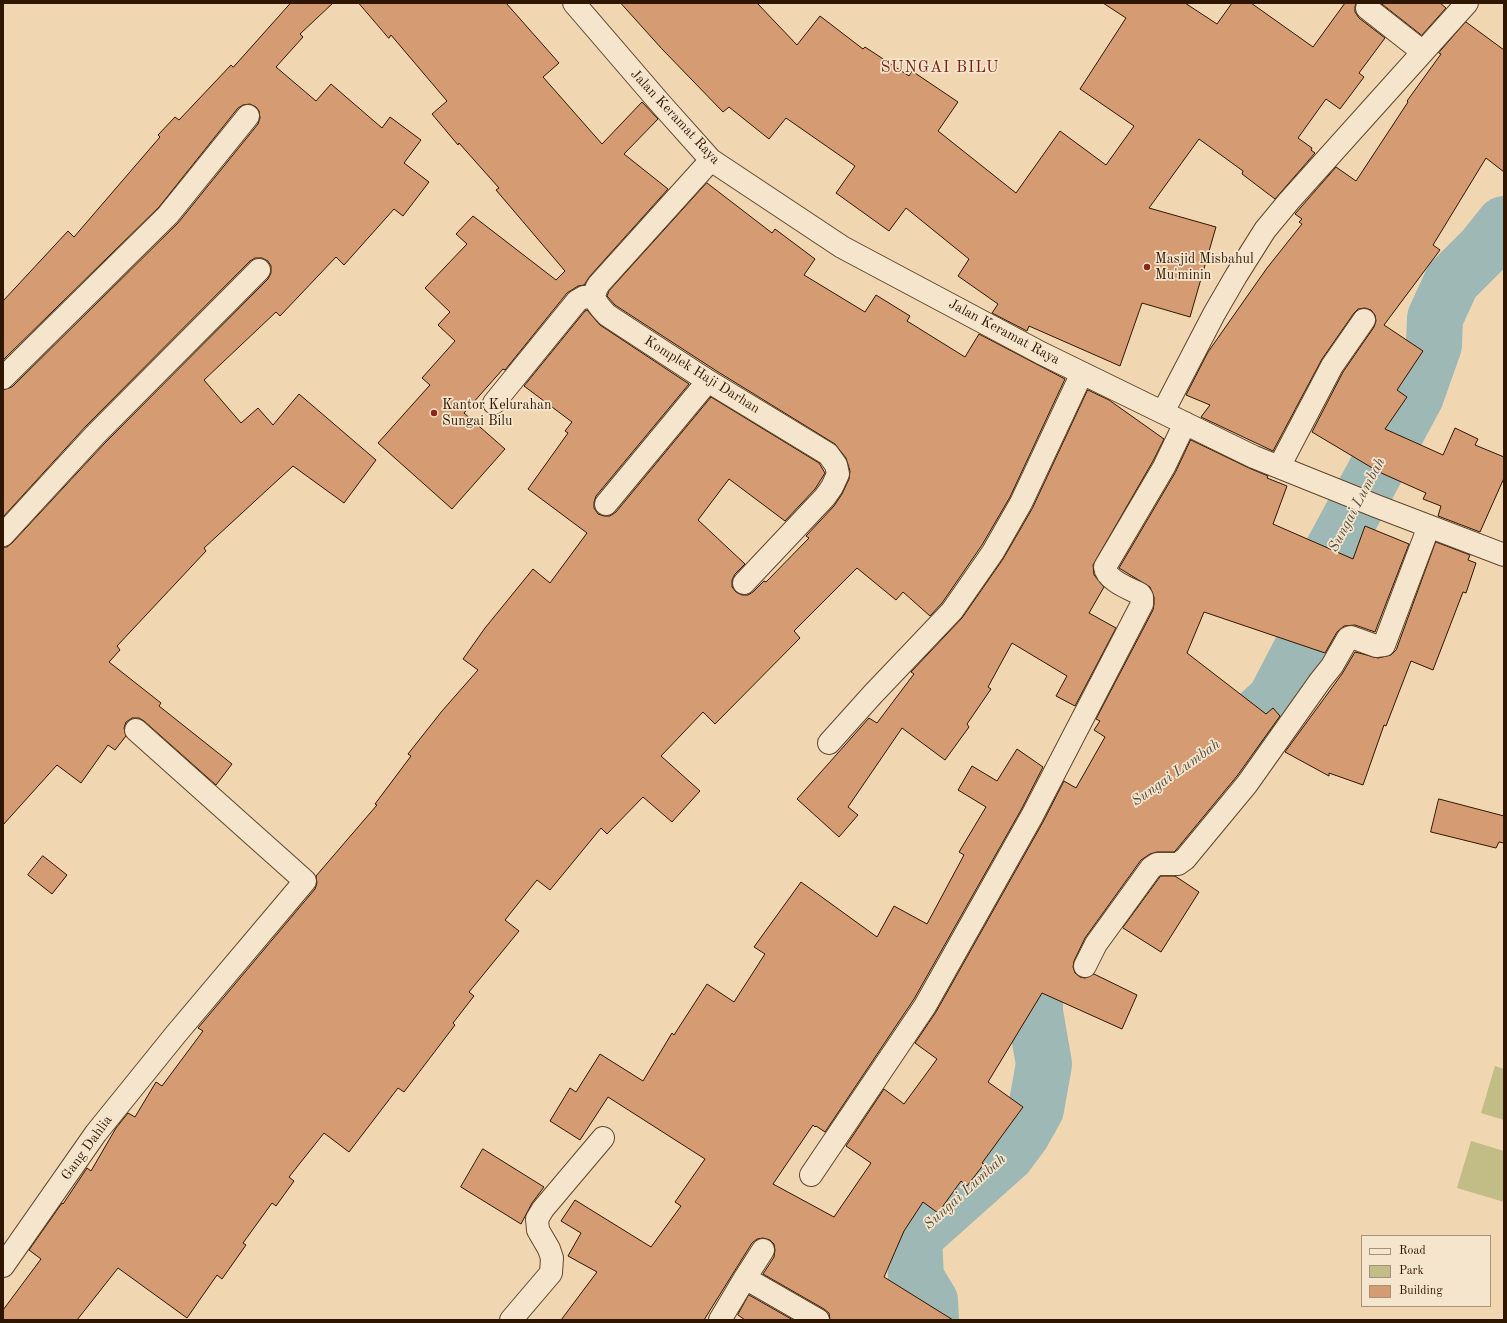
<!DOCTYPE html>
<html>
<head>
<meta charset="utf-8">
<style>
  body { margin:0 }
  #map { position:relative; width:1507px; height:1323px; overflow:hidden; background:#f0d7b2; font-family:"Old Standard TT",serif }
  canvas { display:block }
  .frame { position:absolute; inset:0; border:4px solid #2f1600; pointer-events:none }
  .legend { position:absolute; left:1361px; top:1235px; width:130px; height:72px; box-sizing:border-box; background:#f5e5cd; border:1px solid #a6927b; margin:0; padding:5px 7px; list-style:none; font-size:12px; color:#2f1600 }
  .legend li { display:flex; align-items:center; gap:8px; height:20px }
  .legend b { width:20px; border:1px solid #a6927b }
</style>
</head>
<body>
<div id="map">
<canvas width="1507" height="1323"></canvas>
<div class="frame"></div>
<ul class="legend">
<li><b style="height:5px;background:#f5e5cd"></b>Road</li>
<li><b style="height:11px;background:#c2bc87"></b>Park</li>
<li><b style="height:11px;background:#d59b73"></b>Building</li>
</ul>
</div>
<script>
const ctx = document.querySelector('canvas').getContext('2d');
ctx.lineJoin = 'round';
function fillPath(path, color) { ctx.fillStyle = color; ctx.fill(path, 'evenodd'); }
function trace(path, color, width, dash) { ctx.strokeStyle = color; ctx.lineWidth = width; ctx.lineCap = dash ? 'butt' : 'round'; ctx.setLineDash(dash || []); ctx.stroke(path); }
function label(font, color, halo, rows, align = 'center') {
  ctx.font = font + ' "Old Standard TT",serif'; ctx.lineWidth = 3.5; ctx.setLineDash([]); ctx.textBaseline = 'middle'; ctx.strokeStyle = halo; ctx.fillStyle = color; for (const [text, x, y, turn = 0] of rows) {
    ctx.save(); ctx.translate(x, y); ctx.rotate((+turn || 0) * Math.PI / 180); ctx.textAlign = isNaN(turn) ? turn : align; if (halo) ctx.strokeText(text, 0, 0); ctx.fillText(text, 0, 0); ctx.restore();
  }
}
fillPath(new Path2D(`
  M1495,1066L1504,1069V1120L1481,1113Z
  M1471,1141L1504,1151V1202L1457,1188Z`), '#c2bc87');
trace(new Path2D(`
  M1199,756L1254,719L1275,700L1302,648L1329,557L1416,396L1434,345L1435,318L1452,281L1484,249L1504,224
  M931,1320L930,1301L916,1278L914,1237L1007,1154L1022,1134L1036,1109L1044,1064L1035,1012V974L1050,929`), '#9db8b5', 56);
const building = new Path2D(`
  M291,3H333L300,34L303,37L276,67L316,101L331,84L382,128L390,117L421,140L404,163L429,182L403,216L394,209L344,265L336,257L280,316L276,312L204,380L241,423L258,408L273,425L299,394L376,460L344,503L293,466L204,548L206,551L117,646L120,650L109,662L161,703L159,706L232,764L216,785L144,721L139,718H132L126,722L124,728L126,736L115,750L108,745L81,783L57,765L3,825V547H7L12,543L104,444L268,279L271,273V266L268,261L262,258H255L250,261L86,426L3,517V390L12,387L178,223L258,124L260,118L259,111L256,107L250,104L243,105L238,108L159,207L3,360V301L68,231L74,237L160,137L158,135L175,117L179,120L231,65L233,67Z
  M359,3H506L559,63L543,77L602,144L642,102L658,119L624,154L668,189L590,276L584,285L578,286L567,293L505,370L503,369L464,413L505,449L452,509L378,443L430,385L422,378L455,341L438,325L450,312L425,288L467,244L456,234L473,216L556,280L565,271L496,190L499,188L459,143L458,145L432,114L447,101L391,35L389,38Z
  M621,3H757L797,45L820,16L863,49L865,47L909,76L912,71L958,102L938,131L1016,193L1060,131L1106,165L1134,126L1080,89L1126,18L1103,3H1185L1217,24L1232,3H1251L1313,47L1345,3H1356L1355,7V12L1359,18L1385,38L1359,73L1364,77L1340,109L1326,99L1298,138L1312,148L1311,150L1315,153L1275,199L1242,174L1243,171L1199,139L1149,208L1216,227L1190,317L1142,303L1120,366L1029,326L1027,331L992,313L998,304L958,276L969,259L906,208L889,231L836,193L855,166L786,118L769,139L729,107L723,112L662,49Z
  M1381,3H1440L1446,8L1422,35Z
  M1466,22L1504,50V172L1486,158L1433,245L1440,250L1384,325L1423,351L1397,390L1407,397L1385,429L1443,455L1455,428L1478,439L1475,445L1504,457V478L1480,532L1438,516L1441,506L1423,499L1426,493L1379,472L1312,432L1343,372L1374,327L1376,321L1375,315L1371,310L1365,308L1358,309L1354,313L1322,359L1273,451L1201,417L1210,405L1186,395L1208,352L1267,268L1302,224L1299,222L1302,219L1295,214L1336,167L1356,181L1408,102L1407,101L1441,54L1439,53Z
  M707,183L772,233L775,229L815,259L804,275L865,312L876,295L910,316L907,321L965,357L979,334L1065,379L1010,497L982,545L942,603L930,616L903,592L896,600L857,568L794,631L800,638L715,724L703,712L661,756L700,791L672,822L643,797L607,834L601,828L550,890L537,880L505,920L519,931L469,992L474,996L453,1023L455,1025L404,1092L398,1088L349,1152L324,1133L289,1177L294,1181L276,1206L272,1203L243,1243L246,1245L222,1279L217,1275L187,1318L118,1268L77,1320H3V1310L41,1259L29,1250L62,1203L63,1204L87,1168L91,1171L116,1128L128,1113L135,1117L156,1082L162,1086L203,1031L198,1028L315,889L317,883L316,876L377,805L375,804L411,756L408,754L442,711L478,670L463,659L485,628L533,569L550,583L587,533L528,489L568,433L565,431L572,422L524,386L585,311L587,310L600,325L689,384L596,496L594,502V508L598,514L604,516H610L616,512L711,397L819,463L825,473L815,489L785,521L729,479L698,520L745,564L735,574L732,580V587L736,592L742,595H748L753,592L764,581L766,582L809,538L806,536L834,506L842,494L849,479L850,471L846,458L835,444L715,370L615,305L607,296L609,291Z
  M1088,390L1109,400L1164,439L1153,461L1093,565L1094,575L1104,587L1089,613L1116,628L1075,706L1056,696L1067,676L1012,643L988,687L991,689L967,724L969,727L945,760L902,728L848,807L858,815L839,837L797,799L869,718L877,723L914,674L911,672L962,618L1003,559L1032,509Z
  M1191,440L1249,468L1268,476L1267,478L1287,486L1273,524L1353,559L1365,526L1409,544L1375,632L1355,625L1344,626L1337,632L1325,653L1204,612L1187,653L1266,714L1273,708L1280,716L1237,776L1176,850L1174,852H1157L1150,854L1141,860L1085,938L1074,961L1073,967L1075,973L1080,977L1085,978L1094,974L1137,995L1122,1029L1042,993L988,1082L1023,1107L982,1163L984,1164L967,1186L961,1181L938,1213L923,1202L904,1231L884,1277L953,1320H830L829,1313L824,1309L763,1274L774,1257L775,1250L774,1244L770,1240L763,1238L757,1239L752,1243L704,1320H561L597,1272L568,1256L581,1233L561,1221L575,1200L651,1247L681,1206L675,1202L705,1159L608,1097L580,1140L550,1121L570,1088L576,1092L600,1054L643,1081L672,1033L674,1035L707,984L734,1002L765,954L754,947L801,882L877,937L894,906L927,924L964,855L959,852L986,807L958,790L972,766L997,781L1017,749L1043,767L1021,810L914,999L825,1132L816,1126L815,1127L813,1125L773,1184L834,1217L871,1163L846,1146L884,1089L904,1104L937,1059L915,1043L936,1012L1043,822L1064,781L1076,788L1105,737L1094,730L1100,721L1096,719L1153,610L1154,604V597L1150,587L1119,568L1175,473Z
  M1436,542L1470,555L1468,560L1476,563L1466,593L1463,592L1433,670L1411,661L1386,726L1384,725L1363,785L1329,773V776L1285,752L1342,674L1355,652L1378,658L1391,655L1396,650Z
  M1439,799L1504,816V843L1499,842L1496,848L1431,832Z
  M43,856L67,875L52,894L28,875Z
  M1161,876H1175L1199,892L1161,952L1123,928Z
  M483,1149L544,1187L532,1203L521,1224L461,1187Z
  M749,1295L793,1320H745L738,1315Z`);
fillPath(building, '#d59b73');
trace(building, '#2f1600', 1);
const street = new Path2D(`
  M574,3L660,103L711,160L842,247L1041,353L1254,457L1376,506L1504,555
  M1367,8L1423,52
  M711,160L599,284C589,298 598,305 607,315L708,381L828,454L836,465L838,474L832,487L825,497L744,583
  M3,378L168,215L248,116
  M494,403L577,301L584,297L594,298
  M1163,412L1214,314L1236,276L1265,230L1289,201L1467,3
  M1279,467L1332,366L1364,320
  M606,504L708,381
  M3,535L95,435L259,270
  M829,743L873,694L952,611L993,552L1021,503L1082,373
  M1085,966L1096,944L1151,868L1157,864H1178L1185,859L1247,784L1320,681L1332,666L1348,638L1351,637L1376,646L1384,645L1429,526
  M811,1175L925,1006L1032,816L1142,604V597L1140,594C1130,589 1106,580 1105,567L1164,467L1185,423
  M3,1266L96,1133L176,1034L305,881L136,730
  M745,1278L763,1250
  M511,1320L551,1273L552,1258L549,1249L538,1230L537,1219L543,1209L603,1138
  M720,1320L745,1278L818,1320`);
trace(street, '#5f462c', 24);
trace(street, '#f5e5cd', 22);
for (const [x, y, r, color] of [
  [1147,267,4,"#8f2418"],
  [434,413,4,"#8f2418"]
]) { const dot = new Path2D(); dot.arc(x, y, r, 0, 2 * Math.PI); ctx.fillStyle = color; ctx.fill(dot); trace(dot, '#f5e5cd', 1.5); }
label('14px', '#2f1600', '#f5e5cd', [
  ["Jalan Keramat Raya",675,117,47],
  ["Jalan Keramat Raya",1004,332,28],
  ["Komplek Haji Darhan",702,375,32],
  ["Gang Dahlia",87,1148,-54]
]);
label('14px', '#2f1600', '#f5e5cd', [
  ["Masjid Misbahul",1155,259],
  ["Mu'minin",1155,275],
  ["Kantor Kelurahan",442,405],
  ["Sungai Bilu",442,421]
], 'left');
label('italic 15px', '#564f3f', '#f5e5cd', [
  ["Sungai Lumbah",1357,505,-62],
  ["Sungai Lumbah",1176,773,-35],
  ["Sungai Lumbah",965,1192,-42]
]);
ctx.letterSpacing = '1px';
label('16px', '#7a1f14', '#f5e5cd', [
  ["SUNGAI BILU",940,68]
]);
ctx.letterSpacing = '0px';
</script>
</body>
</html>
